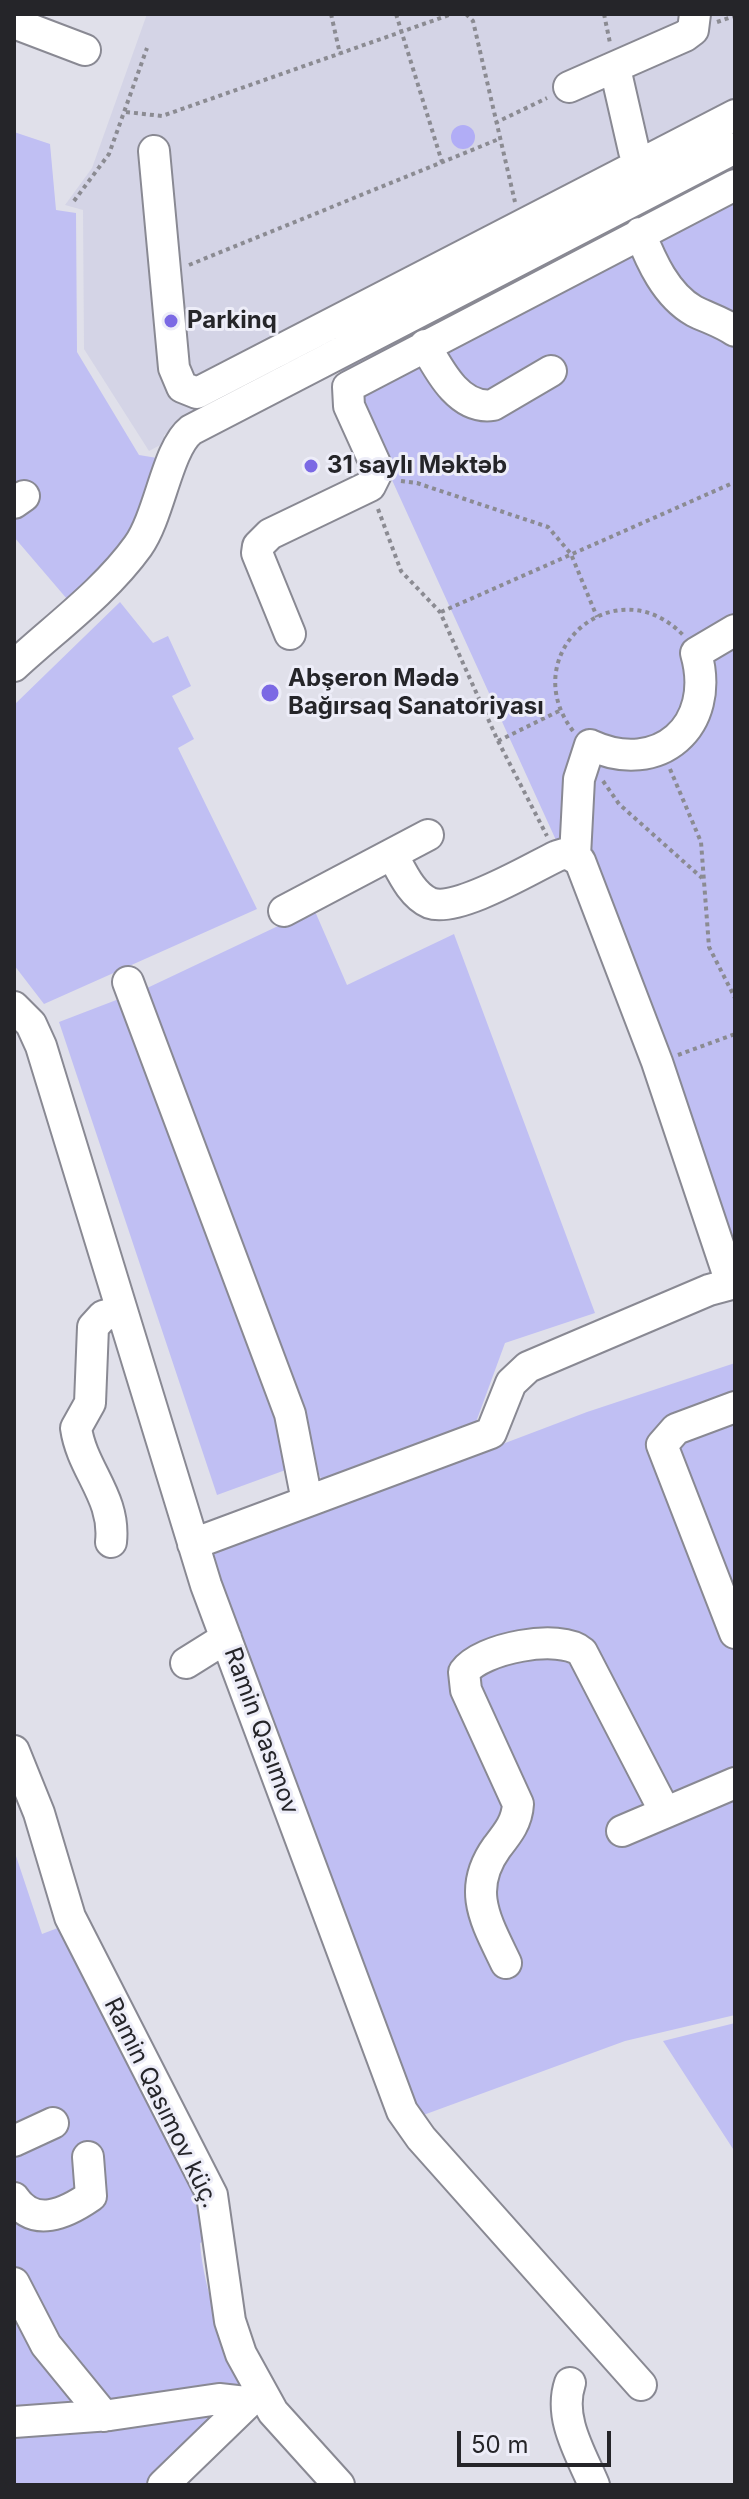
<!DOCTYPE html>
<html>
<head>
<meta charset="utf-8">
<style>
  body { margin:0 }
  #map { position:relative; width:749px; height:2499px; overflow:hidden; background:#e0e0ea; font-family:Inter,sans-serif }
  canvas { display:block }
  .frame { position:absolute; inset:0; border:16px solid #252529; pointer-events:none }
  .scale { position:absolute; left:457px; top:2431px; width:154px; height:36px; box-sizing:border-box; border:4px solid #252529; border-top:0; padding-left:10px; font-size:24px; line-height:28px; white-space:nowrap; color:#252529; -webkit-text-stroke:6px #ededf8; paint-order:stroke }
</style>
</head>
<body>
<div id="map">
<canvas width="749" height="2499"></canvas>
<div class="frame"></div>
<div class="scale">50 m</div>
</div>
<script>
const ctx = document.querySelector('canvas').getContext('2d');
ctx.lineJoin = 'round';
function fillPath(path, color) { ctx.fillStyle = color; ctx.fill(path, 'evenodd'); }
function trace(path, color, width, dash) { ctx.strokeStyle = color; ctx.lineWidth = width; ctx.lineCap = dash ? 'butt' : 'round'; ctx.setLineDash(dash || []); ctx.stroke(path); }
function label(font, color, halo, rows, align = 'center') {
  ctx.font = font + ' Inter,sans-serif'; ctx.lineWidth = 6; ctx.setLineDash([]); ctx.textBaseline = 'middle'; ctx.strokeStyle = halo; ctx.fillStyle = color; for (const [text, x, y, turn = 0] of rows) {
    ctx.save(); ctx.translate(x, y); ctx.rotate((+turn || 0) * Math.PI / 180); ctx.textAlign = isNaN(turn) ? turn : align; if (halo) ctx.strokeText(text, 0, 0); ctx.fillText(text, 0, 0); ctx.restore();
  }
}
fillPath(new Path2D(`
  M147,14H735V137L164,435V443L149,451L84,349L83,210L65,205L92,168Z`), '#d4d4e6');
fillPath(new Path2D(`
  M14,132L50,144L56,210L76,213L77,352L139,455L163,459L121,553L67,599L14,537Z
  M735,161V1266L657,1062L341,368Z
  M120,602L153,643L168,636L191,686L172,696L194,739L178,748L257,909L44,1004L14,965V705Z
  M314,909L347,985L454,934L595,1313L505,1343L476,1422L322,1481L313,1460L217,1495L59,1022L145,989Z
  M735,1363V2015L625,2041L418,2117L207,1556L587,1412Z
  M14,1850L42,1934L63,1926L203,2203L210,2239L200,2243C204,2294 224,2339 245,2386L152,2485H14Z
  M735,2023V2152L663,2041Z`), '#c0bff3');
fillPath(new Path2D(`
  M451 137a12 12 0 1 1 24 0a12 12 0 1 1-24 0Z`), '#b1adf6');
const minor = new Path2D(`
  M14,23L85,50
  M615,68L634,151L648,182
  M569,87L685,36L693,30L695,14
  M154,151L174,368L182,387L197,393L735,115
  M640,233C651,261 666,295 694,311C708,318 722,322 735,331
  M425,345C439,370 459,410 493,405L551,371
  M14,503L24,496
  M290,634L257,553L258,546L270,534L370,486L378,470L349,406L348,387L735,185
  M14,666C55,628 105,592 138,546C160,515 167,449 191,430L735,148
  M392,854C401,870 411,895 430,903C457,913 530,869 557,856L567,853L580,861L657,1062L731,1283
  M575,856L579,779L590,745C659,777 717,726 696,653L735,630
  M284,911L428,835
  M128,982L290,1414L307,1501
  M14,1007L31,1024L41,1046L206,1585L402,2111L421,2138L641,2385
  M735,1407L676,1429L662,1445L735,1633
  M111,1542C116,1497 82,1470 76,1428L90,1403L93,1327L103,1316L122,1311
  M193,1544L491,1433L511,1383L528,1367L709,1290L735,1283
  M186,1663L226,1638
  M14,1751L39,1813L70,1917L212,2195L230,2321L241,2354L273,2412L339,2485
  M622,1831L735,1783
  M506,1963C486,1921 466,1890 497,1847C508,1833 517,1822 518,1804L466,1690L464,1672C481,1648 560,1633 582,1652L665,1812
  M14,2141L53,2123
  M14,2198C34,2228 65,2214 91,2196L88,2157
  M14,2283L46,2345L104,2416
  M570,2383C558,2418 581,2454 594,2485
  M14,2422L110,2415L219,2399L246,2402
  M163,2485L258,2393`);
trace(minor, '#898993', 34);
trace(new Path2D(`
  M331,14L340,54
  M396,14L442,162
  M466,14L473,21L515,202
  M604,14L610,43
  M717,22L735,16
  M126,112L162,116L452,14
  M495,123L547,98
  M74,201L109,154L147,48
  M189,265L499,139
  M401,481L417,483L548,527L571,554L597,617
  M378,509L401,571L440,612L498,741L547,836
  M441,612L735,482
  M573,731C514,654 615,565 683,635
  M498,741L561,710
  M670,769L701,842L709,947L735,998
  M603,781L619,804L702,878
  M678,1055L735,1034`), '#8b8b92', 4, [4, 4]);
trace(minor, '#fff', 30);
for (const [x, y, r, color] of [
  [171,321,8,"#7b69e4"],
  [311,466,8,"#7b69e4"],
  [270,693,10,"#7b69e4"]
]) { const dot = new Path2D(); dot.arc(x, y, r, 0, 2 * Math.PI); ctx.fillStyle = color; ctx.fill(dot); trace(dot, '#ededf8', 3); }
label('bold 24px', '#252529', '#ededf8', [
  ["Parkinq",187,321],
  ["31 saylı Məktəb",327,466],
  ["Abşeron Mədə",288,679],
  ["Bağırsaq Sanatoriyası",288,707]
], 'left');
label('24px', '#252529', '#ededf8', [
  ["Ramin Qasımov",261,1731,70],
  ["Ramin Qasımov küç.",161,2103,64]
]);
</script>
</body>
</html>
